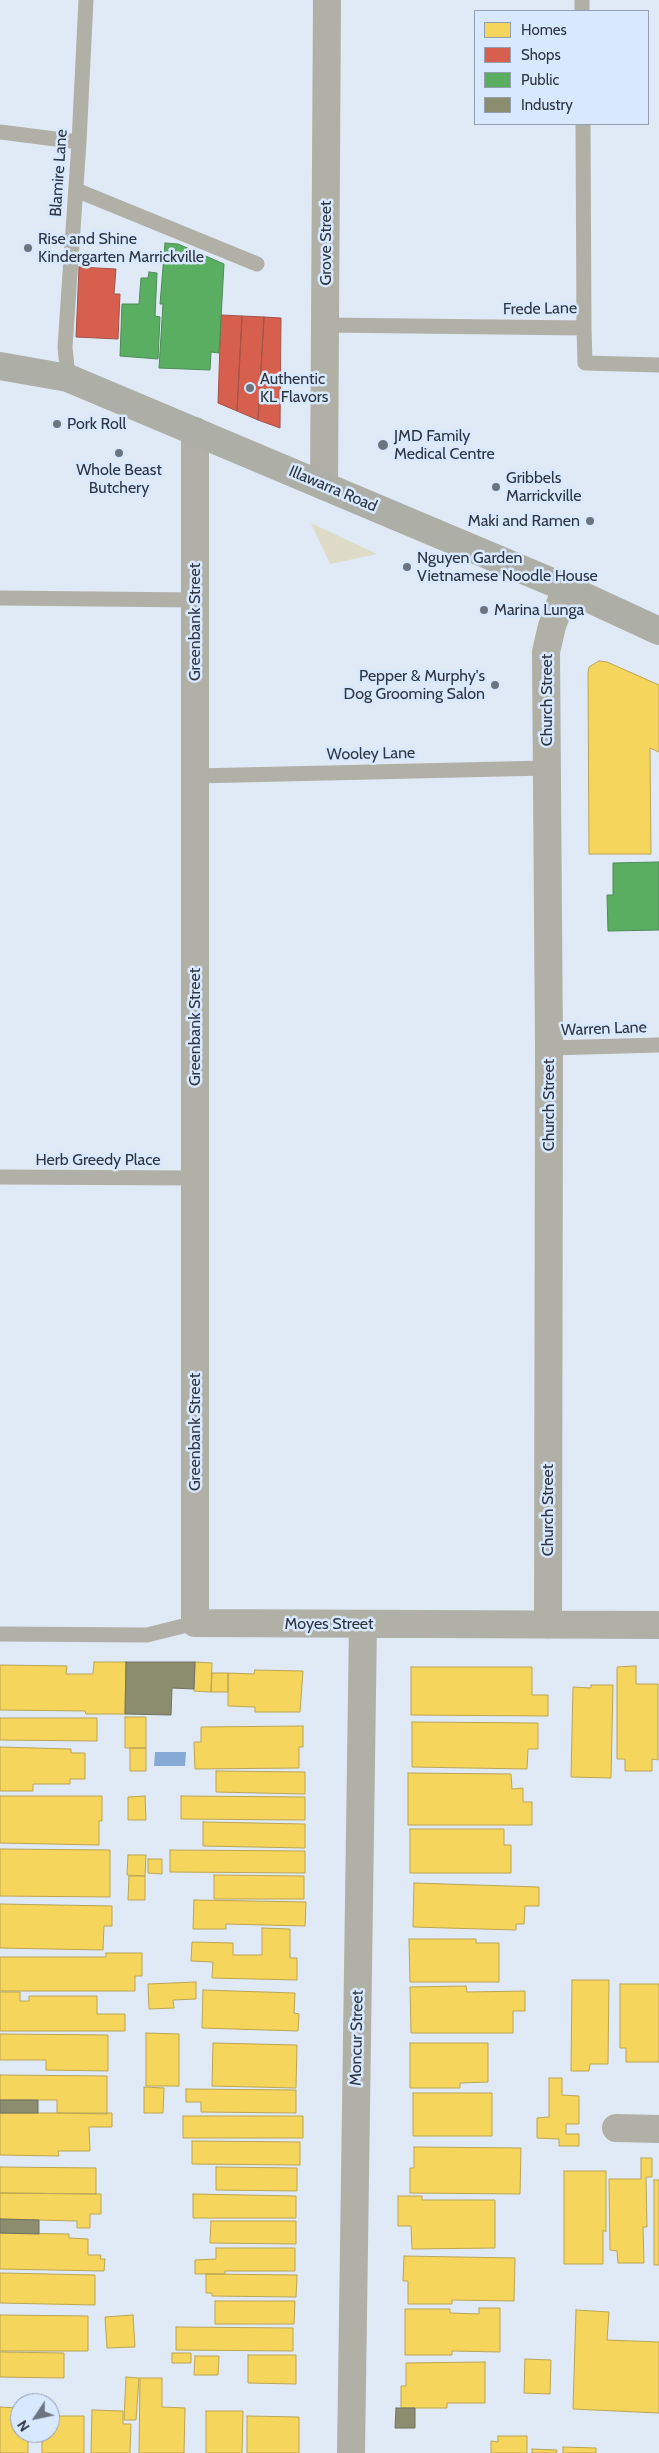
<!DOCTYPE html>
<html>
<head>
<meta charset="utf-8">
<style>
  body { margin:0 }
  #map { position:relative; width:659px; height:2453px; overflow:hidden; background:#e0e9f6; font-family:Cabin,sans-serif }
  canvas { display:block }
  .legend { position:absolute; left:474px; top:10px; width:175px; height:115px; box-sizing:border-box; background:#d8e8fe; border:1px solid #94a0b2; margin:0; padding:6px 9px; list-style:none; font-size:15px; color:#2d3540 }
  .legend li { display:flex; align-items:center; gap:10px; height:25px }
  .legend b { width:25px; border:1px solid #94a0b2 }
  .north { position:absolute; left:10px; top:2393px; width:50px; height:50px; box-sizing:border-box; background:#d8e8fe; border:1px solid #94a0b2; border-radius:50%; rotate:236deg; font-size:14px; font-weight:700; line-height:20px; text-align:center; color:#2d3540 }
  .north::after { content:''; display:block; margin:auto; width:18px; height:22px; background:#6c7480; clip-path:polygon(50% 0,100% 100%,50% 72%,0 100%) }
</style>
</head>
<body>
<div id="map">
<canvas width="659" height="2453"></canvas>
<ul class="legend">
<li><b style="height:14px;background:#f6d55c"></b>Homes</li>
<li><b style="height:14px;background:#d6604d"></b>Shops</li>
<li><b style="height:14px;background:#5aae61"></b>Public</li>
<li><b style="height:14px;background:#8c8c6e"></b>Industry</li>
</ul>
<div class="north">N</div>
</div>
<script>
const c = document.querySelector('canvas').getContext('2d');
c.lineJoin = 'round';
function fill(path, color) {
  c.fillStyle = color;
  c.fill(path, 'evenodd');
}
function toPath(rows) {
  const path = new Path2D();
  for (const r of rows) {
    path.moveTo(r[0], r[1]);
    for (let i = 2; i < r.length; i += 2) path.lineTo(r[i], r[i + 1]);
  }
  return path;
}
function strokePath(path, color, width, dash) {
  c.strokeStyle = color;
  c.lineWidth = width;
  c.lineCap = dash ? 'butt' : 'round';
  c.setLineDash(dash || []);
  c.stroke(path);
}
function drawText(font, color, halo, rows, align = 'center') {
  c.font = font + ' Cabin,sans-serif';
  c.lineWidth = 5;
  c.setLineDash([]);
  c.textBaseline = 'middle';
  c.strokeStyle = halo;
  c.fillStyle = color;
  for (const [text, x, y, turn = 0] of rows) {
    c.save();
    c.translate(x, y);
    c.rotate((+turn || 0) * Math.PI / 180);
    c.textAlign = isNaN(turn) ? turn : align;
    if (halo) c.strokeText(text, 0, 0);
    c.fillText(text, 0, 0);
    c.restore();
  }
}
const green = toPath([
  [311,523,377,554,330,564]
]);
const water = toPath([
  [155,1752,186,1752,185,1766,154,1766]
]);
const homes = toPath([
  [599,661,607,662,659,685,659,752,650,748,651,854,589,854,588,673,589,667,599,661],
  [94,1662,126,1662,125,1714,86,1714,85,1711,0,1710,0,1665,67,1666,66,1674,93,1674,94,1662],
  [195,1662,212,1663,211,1692,194,1691,195,1662],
  [636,1666,636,1684,658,1684,658,1760,652,1759,652,1771,625,1771,625,1759,617,1759,617,1667,636,1666],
  [411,1667,532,1667,532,1695,548,1695,548,1716,411,1715,411,1667],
  [255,1670,303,1671,300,1712,255,1712,255,1707,228,1706,228,1673,254,1674,255,1670],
  [212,1673,228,1673,228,1692,211,1692,212,1673],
  [591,1685,613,1685,611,1778,571,1777,573,1687,591,1688,591,1685],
  [125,1717,146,1717,146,1748,125,1748,125,1717],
  [0,1718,97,1718,97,1741,0,1740,0,1718],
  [412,1722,538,1723,538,1749,528,1749,527,1769,412,1767,412,1722],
  [303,1726,303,1747,299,1747,299,1768,195,1769,194,1742,201,1742,201,1727,303,1726],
  [0,1747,71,1749,71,1753,85,1753,85,1779,70,1779,70,1784,33,1784,33,1791,0,1791,0,1747],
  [130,1748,146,1748,146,1771,130,1771,130,1748],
  [216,1771,305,1772,305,1794,216,1792,216,1771],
  [408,1773,511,1774,512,1789,523,1788,523,1802,532,1802,532,1825,408,1825,408,1773],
  [0,1796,102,1796,102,1821,99,1821,99,1845,0,1843,0,1796],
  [145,1796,146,1820,128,1820,128,1797,145,1796],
  [181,1796,305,1797,305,1820,181,1819,181,1796],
  [203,1822,305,1824,305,1848,203,1846,203,1822],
  [410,1829,504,1829,504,1845,511,1845,511,1873,410,1873,410,1829],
  [0,1849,110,1850,110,1897,0,1896,0,1849],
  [170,1850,305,1851,305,1873,170,1872,170,1850],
  [128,1855,146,1855,145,1876,127,1875,128,1855],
  [148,1859,162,1859,162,1874,148,1873,148,1859],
  [214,1875,304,1876,304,1899,214,1899,214,1875],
  [129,1876,145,1876,145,1900,128,1900,129,1876],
  [414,1883,539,1887,539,1906,525,1906,524,1924,516,1924,516,1930,413,1927,414,1883],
  [194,1900,306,1902,305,1926,226,1924,226,1929,193,1929,194,1900],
  [0,1904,112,1906,112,1926,104,1926,103,1950,0,1948,0,1904],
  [262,1928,290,1929,290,1958,297,1958,297,1980,212,1978,213,1962,191,1961,192,1942,233,1943,233,1955,262,1955,262,1928],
  [409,1939,476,1939,476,1943,499,1943,499,1982,410,1982,409,1939],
  [106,1953,142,1953,142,1976,135,1976,135,1991,0,1991,0,1957,106,1957,106,1953],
  [572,1980,609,1980,608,2064,590,2064,589,2071,571,2071,572,1980],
  [196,1982,196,1999,173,2000,174,2008,149,2009,148,1984,196,1982],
  [620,1984,659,1984,659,2062,626,2062,626,2048,620,2048,620,1984],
  [466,1986,467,1992,525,1991,525,2011,513,2011,513,2033,411,2033,410,1987,466,1986],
  [203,1990,295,1993,294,2013,299,2014,298,2031,202,2028,203,1990],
  [0,1992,20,1992,20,2001,29,2001,29,1996,97,1996,97,2014,125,2014,125,2031,0,2031,0,1992],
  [146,2033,179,2034,179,2086,146,2086,146,2033],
  [0,2034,108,2035,108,2071,46,2070,46,2060,0,2060,0,2034],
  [213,2043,297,2045,296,2088,212,2086,213,2043],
  [410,2043,488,2043,488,2082,460,2083,460,2088,410,2088,410,2043],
  [0,2075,107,2076,107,2114,57,2113,57,2100,0,2100,0,2075],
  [549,2078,562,2078,562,2095,579,2096,579,2124,566,2124,566,2134,579,2134,579,2146,559,2146,559,2139,537,2138,537,2118,549,2117,549,2078],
  [144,2087,164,2088,163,2113,144,2113,144,2087],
  [186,2089,296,2090,296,2113,201,2112,201,2102,186,2102,186,2089],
  [413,2093,492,2093,492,2136,413,2136,413,2093],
  [0,2113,112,2113,112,2127,89,2127,90,2151,58,2151,59,2156,0,2155,0,2113],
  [183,2116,303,2116,303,2138,183,2138,183,2116],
  [192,2141,300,2142,300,2165,192,2164,192,2141],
  [414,2147,521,2148,520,2194,410,2193,410,2168,414,2168,414,2147],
  [641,2158,652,2158,652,2177,646,2177,647,2227,643,2227,644,2263,618,2263,617,2251,610,2250,609,2179,641,2179,641,2158],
  [0,2167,96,2168,96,2194,0,2193,0,2167],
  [216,2167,297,2168,297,2191,216,2190,216,2167],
  [564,2171,606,2171,606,2232,603,2230,603,2264,564,2264,564,2171],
  [654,2180,659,2180,659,2265,654,2265,654,2180],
  [0,2193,101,2194,101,2214,90,2214,90,2228,77,2228,77,2221,0,2219,0,2193],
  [193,2194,296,2196,296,2218,193,2218,193,2194],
  [398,2196,422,2196,422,2200,495,2200,495,2248,412,2249,411,2226,398,2226,398,2196],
  [211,2221,296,2221,296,2244,210,2243,211,2221],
  [0,2233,69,2234,69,2238,88,2239,88,2255,101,2255,100,2259,105,2259,104,2271,0,2269,0,2233],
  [216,2248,295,2248,295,2271,225,2271,225,2274,195,2274,195,2260,216,2259,216,2248],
  [404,2256,515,2258,514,2301,452,2300,452,2304,408,2304,408,2281,403,2281,404,2256],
  [0,2273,95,2275,95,2305,0,2303,0,2273],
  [206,2274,297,2275,296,2297,212,2296,212,2293,206,2293,206,2274],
  [215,2301,295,2301,294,2324,215,2324,215,2301],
  [479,2308,500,2308,500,2352,452,2351,452,2355,405,2355,405,2309,450,2309,450,2313,479,2314,479,2308],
  [576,2310,609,2312,607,2340,659,2342,659,2413,573,2409,576,2310],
  [0,2315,88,2316,88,2351,0,2351,0,2315],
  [133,2315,135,2347,107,2348,105,2317,133,2315],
  [176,2327,293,2328,293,2351,176,2350,176,2327],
  [0,2352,64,2353,64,2378,0,2377,0,2352],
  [172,2353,191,2353,191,2363,172,2363,172,2353],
  [248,2355,296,2355,296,2384,248,2383,248,2355],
  [195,2356,219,2356,218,2375,194,2375,195,2356],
  [525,2359,551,2360,550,2394,524,2393,525,2359],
  [485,2362,485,2403,447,2403,447,2408,401,2408,401,2386,406,2386,406,2363,485,2362],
  [126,2377,139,2378,136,2420,124,2420,126,2377],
  [140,2378,162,2378,162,2407,185,2408,184,2453,139,2453,140,2378],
  [0,2407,20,2408,20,2433,28,2433,28,2453,0,2453,0,2407],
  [92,2410,123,2411,123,2424,131,2424,130,2453,91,2453,92,2410],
  [206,2411,243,2411,242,2453,206,2453,206,2411],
  [50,2416,84,2416,84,2453,42,2453,42,2433,50,2433,50,2416],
  [247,2416,299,2417,299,2453,247,2453,247,2416],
  [498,2436,527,2436,527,2453,491,2453,491,2441,498,2442,498,2436],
  [563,2447,596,2448,596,2453,563,2453,563,2447],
  [532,2449,557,2450,556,2453,532,2453,532,2449]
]);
const shops = toPath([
  [79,267,116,269,114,294,120,294,118,339,76,337,79,267],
  [221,315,242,316,237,411,218,403,221,315],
  [242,316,264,317,258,420,237,411,242,316],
  [264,317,281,318,280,428,258,420,264,317]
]);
const public = toPath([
  [165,243,178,244,224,264,219,353,211,352,210,370,159,368,163,304,160,304,165,243],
  [149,272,157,273,155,316,160,317,158,359,120,356,122,304,139,304,141,278,148,278,149,272],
  [659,862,659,930,608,931,607,895,613,895,613,863,659,862]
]);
const industry = toPath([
  [126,1662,195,1662,194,1689,172,1688,171,1715,125,1714,126,1662],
  [0,2100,38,2100,38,2113,0,2113,0,2100],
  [0,2219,39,2220,39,2234,0,2233,0,2219],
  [396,2408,415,2408,415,2428,395,2428,396,2408]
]);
const service = toPath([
  [582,0,582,11],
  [0,132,79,142],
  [76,190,257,264],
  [325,325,584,328,583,124],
  [584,328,585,363,659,365],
  [68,378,65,347,79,142,86,0],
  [0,598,195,600],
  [195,776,547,768],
  [549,1048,659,1045],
  [0,1177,195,1178],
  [0,1634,147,1635,195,1623]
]);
const minor = toPath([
  [195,431,195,1623,659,1625],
  [324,486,327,0],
  [548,1625,549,1048,546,652,552,626,566,588],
  [616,2128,659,2129],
  [351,2453,363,1624]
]);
const secondary = toPath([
  [0,366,68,378,566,588,659,631]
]);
const markers = [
  [28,248,5,"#6c7480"],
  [250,388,5,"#6c7480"],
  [57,424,5,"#6c7480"],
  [383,445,6,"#6c7480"],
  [119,453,5,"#6c7480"],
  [496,487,5,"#6c7480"],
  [590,521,5,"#6c7480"],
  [407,567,5,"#6c7480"],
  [484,610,5,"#6c7480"],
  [495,685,5,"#6c7480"]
];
const streetNames = [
  ["Blamire Lane",59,173,-86],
  ["Grove Street",326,243,-90],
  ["Frede Lane",540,309,-1],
  ["Illawarra Road",333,489,23],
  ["Greenbank Street",195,622,-90],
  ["Church Street",547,700,-90],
  ["Wooley Lane",371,754,-1],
  ["Greenbank Street",195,1027,-90],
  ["Warren Lane",604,1029,-2],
  ["Church Street",549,1105,-90],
  ["Herb Greedy Place",98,1160],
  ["Greenbank Street",195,1432,-90],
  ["Church Street",548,1510,-90],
  ["Moyes Street",329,1624],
  ["Moncur Street",357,2038,-89]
];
const poiNames = [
  ["Rise and Shine",38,239],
  ["Kindergarten Marrickville",38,257],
  ["Authentic",260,379],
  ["KL Flavors",260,397],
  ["Pork Roll",67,424],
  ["JMD Family",394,436],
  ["Medical Centre",394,454],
  ["Whole Beast",119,470,"center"],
  ["Butchery",119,488,"center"],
  ["Gribbels",506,478],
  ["Marrickville",506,496],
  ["Maki and Ramen",580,521,"right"],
  ["Nguyen Garden",417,558],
  ["Vietnamese Noodle House",417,576],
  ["Marina Lunga",494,610],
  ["Pepper & Murphy's",485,676,"right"],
  ["Dog Grooming Salon",485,694,"right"]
];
fill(green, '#dedcc7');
fill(water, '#86a9d5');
fill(homes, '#f6d55c');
strokePath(homes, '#baa554', 1);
fill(shops, '#d6604d');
strokePath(shops, '#a35349', 1);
fill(public, '#5aae61');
strokePath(public, '#4c8a57', 1);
fill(industry, '#8c8c6e');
strokePath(industry, '#707260', 1);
strokePath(service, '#b0b0a6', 15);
strokePath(minor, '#b0b0a6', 28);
strokePath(secondary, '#adaea5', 28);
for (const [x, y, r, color] of markers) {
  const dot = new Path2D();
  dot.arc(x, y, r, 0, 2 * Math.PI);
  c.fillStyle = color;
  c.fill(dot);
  strokePath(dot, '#d8e8fe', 2);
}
drawText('16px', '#2d3540', '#d8e8fe', streetNames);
drawText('16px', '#2d3540', '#d8e8fe', poiNames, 'left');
</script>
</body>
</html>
